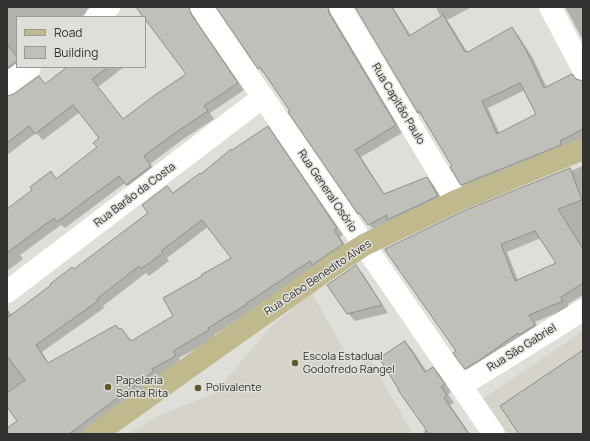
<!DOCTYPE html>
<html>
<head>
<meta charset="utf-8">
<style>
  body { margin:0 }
  #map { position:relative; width:590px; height:441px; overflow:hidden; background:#dfdfd9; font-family:Manrope,sans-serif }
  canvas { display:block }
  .frame { position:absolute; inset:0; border:8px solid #31312f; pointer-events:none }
  .legend { position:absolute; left:16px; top:16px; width:130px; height:52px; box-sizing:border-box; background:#dfdfd9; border:1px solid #999995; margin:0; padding:5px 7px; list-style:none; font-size:12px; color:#31312f }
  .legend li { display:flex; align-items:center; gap:8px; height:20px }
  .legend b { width:20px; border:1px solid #999995 }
</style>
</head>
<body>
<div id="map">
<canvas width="590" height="441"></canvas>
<div class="frame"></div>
<ul class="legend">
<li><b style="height:5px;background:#bfb98d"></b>Road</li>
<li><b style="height:11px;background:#c0c0bb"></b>Building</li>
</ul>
</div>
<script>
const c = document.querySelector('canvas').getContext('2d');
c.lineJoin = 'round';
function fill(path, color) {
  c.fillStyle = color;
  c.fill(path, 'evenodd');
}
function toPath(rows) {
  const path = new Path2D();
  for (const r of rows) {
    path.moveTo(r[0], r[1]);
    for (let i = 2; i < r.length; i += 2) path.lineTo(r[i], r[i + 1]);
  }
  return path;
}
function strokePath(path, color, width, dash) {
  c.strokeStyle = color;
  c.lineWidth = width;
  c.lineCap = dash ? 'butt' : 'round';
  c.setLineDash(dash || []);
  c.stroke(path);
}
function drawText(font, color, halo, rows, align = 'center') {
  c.font = font + ' Manrope,sans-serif';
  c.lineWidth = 3;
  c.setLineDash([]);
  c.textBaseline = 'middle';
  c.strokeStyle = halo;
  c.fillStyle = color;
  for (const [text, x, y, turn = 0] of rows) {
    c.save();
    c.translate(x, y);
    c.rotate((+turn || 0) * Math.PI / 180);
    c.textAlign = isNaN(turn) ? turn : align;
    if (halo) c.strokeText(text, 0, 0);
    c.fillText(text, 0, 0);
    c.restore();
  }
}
const built = toPath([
  [312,293,354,368,369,358,413,434,128,434,158,416,215,393,270,327],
  [583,331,583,434,506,434,482,399]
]);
const shadow = toPath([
  [7,7,91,7,92,8,81,17,17,17,17,66,7,74],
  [143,7,198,7,195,15,197,22,244,90,210,113,214,119,182,140,150,164,158,174,134,192,125,183,65,228,61,225,20,255,23,259,7,271,7,210,34,190,51,173,57,179,98,148,100,138,80,112,43,140,36,133,7,155,7,97,45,85,69,67,124,67,98,87,124,120,188,74,145,17],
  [217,7,337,7,402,133,361,157,385,195,427,178,434,185,444,203,375,231,359,213,292,111,266,75,259,68],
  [356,7,393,7,411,36,442,17,439,14,436,7,472,7,447,20,450,24,468,53,512,28,518,35,533,58,547,88,577,81,583,82,583,139,469,192,462,185,452,168,454,167,424,118,418,112],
  [525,90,538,114,500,134,488,108],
  [565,7,583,7,583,40],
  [268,128,274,134,343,235,340,237,349,251,214,335,215,338,179,358,182,363,85,433,85,434,7,434,7,430,19,421,7,405,7,309,12,315,74,270,174,194],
  [208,227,233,258,174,316,132,341,121,329,120,330,116,326,49,364,42,352,104,308,103,306,146,273,149,276,169,261,167,258],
  [583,166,583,295,568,304,569,308,535,322,541,333,472,376,465,368,457,351,499,200],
  [541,238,557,264,518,280,507,252],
  [356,267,363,274,388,313,355,321,348,313],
  [405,342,412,349,427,372,433,368,440,375,451,392,448,394,454,403,450,405,470,434,425,434,423,432,427,429]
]);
const building = toPath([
  [136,7,189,7,191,14,238,83,204,106,208,111,175,133,144,156,151,166,126,185,119,176,57,222,54,218,7,253,7,209,32,190,30,187,51,171,56,179,97,147,93,143,99,138,73,105,35,134,29,126,7,143,7,96,14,94,39,76,45,84,67,67,109,67,92,79,123,119,155,95,186,74,145,19,145,17,143,17,136,7],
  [216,7,328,7,329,13,396,125,355,150,384,194,427,177,438,196,387,220,387,215,368,225,359,213,358,214,288,112,290,111,260,67,258,69,216,7],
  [355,7,392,7,409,36,443,15,465,52,466,51,468,52,512,27,526,50,544,88,572,74,576,79,583,81,583,129,560,141,561,145,461,185,450,167,452,166,419,111,418,113,355,7],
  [520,83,536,114,497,134,482,101,520,83],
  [7,44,17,57,17,61,7,68,7,44],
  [268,126,337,228,334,230,343,244,312,265,310,261,247,303,247,304,208,328,209,330,173,351,176,356,152,369,154,371,69,434,7,434,7,428,17,421,7,407,7,393,25,380,7,356,7,318,51,285,50,284,72,267,74,269,148,213,142,205,167,186,173,193,200,173,201,174,231,149,232,150,268,126],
  [202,220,231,258,201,275,202,276,163,298,173,316,131,341,121,328,119,329,116,325,48,363,36,345,98,301,97,299,139,266,141,269,163,253,161,251,202,220],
  [570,168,582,200,558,209,583,249,583,283,561,297,563,301,529,315,535,325,519,335,518,333,484,357,465,369,453,353,456,351,385,250,385,249,461,212,570,168],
  [535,231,556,263,515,281,501,244,535,231],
  [356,265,382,305,347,314,327,285,356,265],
  [405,341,425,372,433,367,445,384,441,387,447,395,444,398,469,434,429,434,398,390,399,390,379,358,405,341],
  [583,350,583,434,519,434,500,406,583,350]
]);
const minor = toPath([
  [201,7,494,434],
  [340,7,456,201],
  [550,7,583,69],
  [96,17,109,7],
  [7,84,30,67],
  [7,292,263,97],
  [461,386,583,310]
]);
const major = toPath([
  [96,434,195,363,335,264,364,245,456,201,583,149]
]);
const markers = [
  [295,363,4,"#5f5925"],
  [108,387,4,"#5f5925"],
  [198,388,4,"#5f5925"]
];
const streetNames = [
  ["Rua Capitão Paulo",398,104,59],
  ["Rua General Osório",327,191,56],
  ["Rua Barão da Costa",135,195,-37],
  ["Rua Cabo Benedito Alves",318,278,-34],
  ["Rua São Gabriel",522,348,-32]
];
const poiNames = [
  ["Escola Estadual",303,357],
  ["Godofredo Rangel",303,370],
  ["Papelaria",116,381],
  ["Santa Rita",116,394],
  ["Polivalente",206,388]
];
fill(built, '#d6d4c8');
fill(shadow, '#0003');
fill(building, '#c0c0bb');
strokePath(building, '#8f8f8a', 1);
strokePath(minor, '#fff', 22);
strokePath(major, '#bfb98d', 22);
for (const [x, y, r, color] of markers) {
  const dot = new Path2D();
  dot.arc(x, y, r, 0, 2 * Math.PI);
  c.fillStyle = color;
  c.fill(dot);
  strokePath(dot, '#dfdfd9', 1.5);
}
drawText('11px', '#31312f', '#dfdfd9', streetNames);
drawText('11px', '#31312f', '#dfdfd9', poiNames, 'left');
</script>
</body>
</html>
